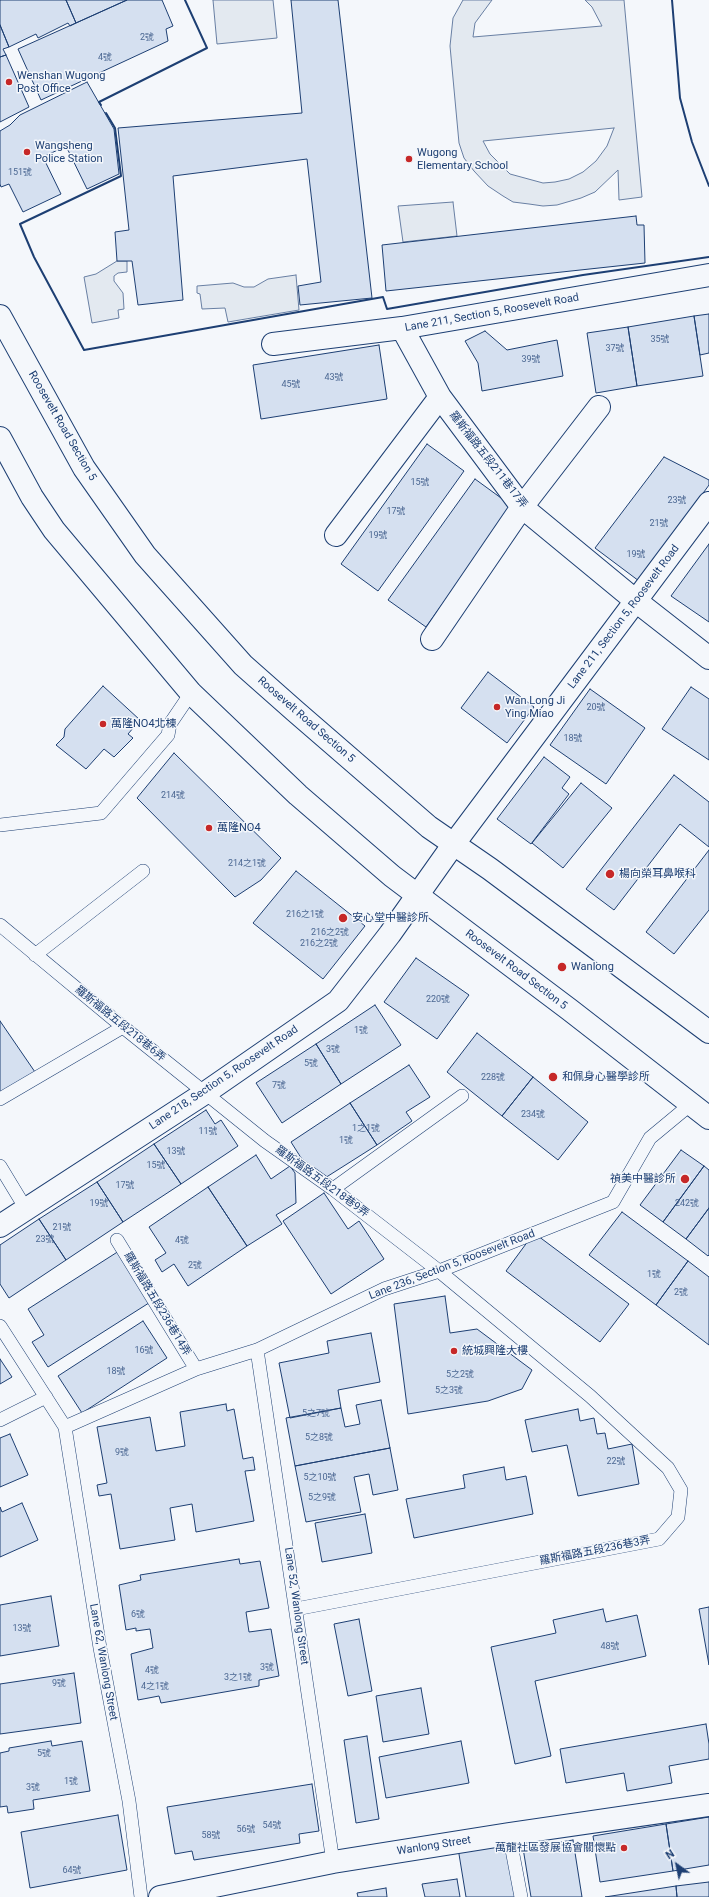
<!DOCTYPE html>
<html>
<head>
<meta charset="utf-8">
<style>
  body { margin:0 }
  #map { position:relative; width:709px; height:1897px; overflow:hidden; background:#f4f7fb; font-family:Roboto,sans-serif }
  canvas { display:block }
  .north { position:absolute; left:657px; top:1845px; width:40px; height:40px; -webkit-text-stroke:3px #f4f7fb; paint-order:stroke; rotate:327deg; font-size:11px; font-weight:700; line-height:16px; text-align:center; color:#1d3f73 }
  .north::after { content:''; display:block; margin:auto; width:14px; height:18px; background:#1d3f73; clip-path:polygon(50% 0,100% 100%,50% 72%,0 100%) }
</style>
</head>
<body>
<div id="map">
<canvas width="709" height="1897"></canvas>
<div class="north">N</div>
</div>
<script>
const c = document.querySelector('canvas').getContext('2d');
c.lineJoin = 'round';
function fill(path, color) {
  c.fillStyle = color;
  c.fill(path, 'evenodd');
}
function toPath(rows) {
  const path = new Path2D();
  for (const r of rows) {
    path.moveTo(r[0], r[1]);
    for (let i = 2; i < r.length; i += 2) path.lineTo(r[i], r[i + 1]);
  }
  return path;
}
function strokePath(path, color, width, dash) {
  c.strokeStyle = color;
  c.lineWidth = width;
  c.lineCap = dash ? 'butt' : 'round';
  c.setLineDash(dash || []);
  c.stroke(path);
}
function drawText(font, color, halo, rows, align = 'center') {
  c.font = font + ' Roboto,"Noto Sans TC",sans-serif';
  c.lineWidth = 3;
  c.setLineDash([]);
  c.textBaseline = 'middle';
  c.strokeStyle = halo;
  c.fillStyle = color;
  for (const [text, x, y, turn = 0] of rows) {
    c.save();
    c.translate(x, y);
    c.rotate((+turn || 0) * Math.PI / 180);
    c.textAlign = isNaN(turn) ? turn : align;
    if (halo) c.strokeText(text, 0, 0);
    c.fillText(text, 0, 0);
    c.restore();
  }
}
const green = toPath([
  [213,0,273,0,277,38,217,44,213,0],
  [463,0,492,0,475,23,473,37,602,26,592,7,585,0,624,0,642,197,619,200,618,170,595,192,581,198,557,205,543,206,529,204,513,202,503,196,488,186,474,171,464,158,459,143,450,46,453,18,463,0],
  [614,128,607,146,596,161,583,172,569,179,555,182,543,183,510,174,490,154,483,141,614,128],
  [453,202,457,236,403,242,398,206,453,202],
  [117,261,127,261,127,272,118,273,114,276,114,281,123,293,124,309,118,310,119,318,92,323,84,277,96,274,117,261],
  [296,275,299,310,228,322,225,308,202,309,200,294,197,293,197,286,233,283,244,287,254,287,268,279,296,275]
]);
const building = toPath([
  [0,0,66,0,76,23,70,26,68,23,38,38,36,34,9,47,0,25,0,0],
  [66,0,127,0,76,23,66,0],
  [127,0,162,0,173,26,166,29,168,41,41,100,18,49,127,0],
  [291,0,338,0,372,298,300,305,298,286,321,282,307,159,173,176,183,300,138,305,132,261,117,261,115,232,129,230,118,128,302,113,291,0],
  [0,25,9,47,3,49,6,55,0,57,0,25],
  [6,55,29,107,0,122,0,57,6,55],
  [87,82,114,129,119,174,87,189,66,146,43,157,61,194,23,212,9,184,1,187,0,184,0,131,10,125,20,115,87,82],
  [636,216,637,225,644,225,645,263,386,291,382,245,636,216],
  [709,314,709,353,700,355,694,316,709,314],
  [694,316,703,376,637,386,628,327,694,316],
  [628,327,637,386,596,393,587,333,628,327],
  [485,331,507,350,557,340,563,376,482,391,478,363,465,341,485,331],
  [379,345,387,399,261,419,253,365,379,345],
  [427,444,464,471,378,591,341,564,427,444],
  [664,457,709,480,709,485,639,581,595,548,664,457],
  [475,479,512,506,426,627,388,600,475,479],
  [709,544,709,622,671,596,709,544],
  [488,672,534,707,507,743,461,708,488,672],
  [103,686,140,720,128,734,133,738,114,757,104,749,86,769,56,745,64,737,65,729,103,686],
  [691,687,709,699,709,760,662,729,691,687],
  [590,689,645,728,606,784,550,745,590,689],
  [174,753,281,858,261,880,235,897,137,798,174,753],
  [544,757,570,777,562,788,569,794,531,844,497,819,544,757],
  [674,775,709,802,709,847,680,824,614,910,586,889,674,775],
  [581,783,612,808,563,868,532,843,581,783],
  [709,850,709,910,674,954,646,932,709,850],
  [296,871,365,926,323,979,253,923,296,871],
  [416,958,469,995,437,1039,384,1002,416,958],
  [375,1005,401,1045,341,1084,316,1044,375,1005],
  [0,1021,35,1072,0,1096,0,1021],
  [477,1033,533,1077,502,1116,447,1072,477,1033],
  [316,1044,341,1084,282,1123,256,1083,316,1044],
  [409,1065,430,1097,406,1112,412,1121,377,1145,350,1103,409,1065],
  [533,1077,588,1122,558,1160,502,1116,533,1077],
  [350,1103,377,1145,317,1183,291,1142,350,1103],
  [206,1110,215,1124,221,1120,238,1146,181,1184,154,1144,206,1110],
  [154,1144,181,1184,123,1222,97,1182,154,1144],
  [681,1150,704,1166,663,1222,640,1205,681,1150],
  [256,1155,271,1179,290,1166,295,1173,296,1203,276,1215,282,1224,247,1246,208,1187,256,1155],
  [704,1166,709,1170,709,1208,686,1239,663,1222,704,1166],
  [97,1182,123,1222,66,1260,39,1219,97,1182],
  [208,1187,247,1246,188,1286,174,1264,162,1272,155,1260,166,1253,149,1227,208,1187],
  [324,1193,348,1229,359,1221,384,1259,331,1294,283,1221,324,1193],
  [709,1208,709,1255,708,1256,686,1239,709,1208],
  [622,1212,688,1261,656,1305,589,1255,622,1212],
  [39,1219,66,1260,9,1298,0,1284,0,1245,39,1219],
  [534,1233,629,1304,600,1342,506,1271,534,1233],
  [119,1251,152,1301,48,1367,32,1342,44,1335,28,1309,119,1251],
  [688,1261,709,1277,709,1345,656,1305,688,1261],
  [445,1296,450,1333,477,1329,532,1370,522,1389,488,1401,408,1414,394,1304,445,1296],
  [143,1321,167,1358,82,1413,58,1376,143,1321],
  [371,1333,380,1382,338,1390,341,1408,290,1418,279,1363,329,1353,327,1341,371,1333],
  [0,1359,12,1377,0,1384,0,1359],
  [381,1400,390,1448,295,1466,286,1418,341,1408,345,1427,360,1424,356,1405,381,1400],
  [226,1404,227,1411,234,1409,243,1459,253,1457,255,1470,245,1471,254,1521,196,1532,192,1504,170,1508,175,1540,120,1549,111,1494,99,1496,97,1485,107,1483,97,1427,150,1417,156,1451,185,1446,180,1412,226,1404],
  [578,1409,580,1421,594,1418,597,1434,605,1433,608,1449,632,1444,639,1484,578,1496,567,1445,532,1452,525,1420,578,1409],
  [10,1434,28,1475,0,1487,0,1438,10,1434],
  [390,1448,398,1490,373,1495,369,1474,354,1477,361,1512,306,1522,295,1466,390,1448],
  [504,1467,506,1480,526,1476,533,1514,414,1538,406,1499,465,1488,463,1475,504,1467],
  [22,1503,38,1540,0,1557,0,1507,2,1512,22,1503],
  [365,1514,372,1553,322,1562,315,1523,365,1514],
  [239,1559,240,1564,260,1561,269,1608,246,1612,249,1632,271,1629,279,1676,259,1680,259,1686,161,1703,159,1696,138,1700,131,1654,153,1648,150,1629,136,1631,136,1628,126,1630,119,1585,141,1580,140,1575,239,1559],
  [51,1596,59,1646,0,1656,0,1605,51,1596],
  [709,1607,709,1665,699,1609,709,1607],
  [603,1609,606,1622,637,1615,646,1656,535,1681,551,1756,515,1764,491,1647,556,1633,553,1620,603,1609],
  [359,1619,372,1691,348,1696,334,1624,359,1619],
  [74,1673,81,1723,0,1734,0,1684,74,1673],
  [421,1688,429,1734,383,1742,376,1696,421,1688],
  [706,1724,709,1744,709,1759,669,1766,672,1783,627,1791,624,1773,566,1783,560,1749,706,1724],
  [367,1736,379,1819,356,1823,344,1740,367,1736],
  [51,1741,52,1746,82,1741,90,1791,33,1800,34,1809,8,1813,7,1806,0,1807,0,1753,9,1751,9,1748,51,1741],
  [461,1741,469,1783,386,1798,379,1757,461,1741],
  [312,1784,319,1831,299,1834,300,1843,194,1860,192,1851,175,1854,167,1807,312,1784],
  [118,1815,127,1870,30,1888,21,1832,118,1815],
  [709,1817,709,1865,673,1871,666,1824,709,1817],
  [666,1824,673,1871,600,1882,593,1836,666,1824],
  [505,1840,515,1897,466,1897,458,1848,505,1840],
  [573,1840,582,1897,531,1897,523,1848,573,1840],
  [457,1879,460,1897,425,1897,422,1884,457,1879],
  [709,1882,709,1897,677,1897,676,1886,709,1882],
  [676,1886,677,1897,605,1897,676,1886],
  [386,1888,387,1897,358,1897,357,1893,386,1888]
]);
const lane = toPath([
  [0,825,101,813,168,735,170,724,191,693],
  [0,925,123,1027,265,1141,333,1189,439,1271,590,1396,668,1468,681,1490,678,1517,659,1539,296,1609],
  [35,955,143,871],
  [0,1099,123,1027],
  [0,1166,26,1209],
  [333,1189,462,1096],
  [117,1240,196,1369],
  [0,1326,65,1427,100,1648,129,1801,141,1897],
  [257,1350,333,1862],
  [0,1420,46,1397],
  [65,1427,196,1369,257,1350,384,1289,439,1271,613,1202,650,1138,691,1104],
  [509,1834,521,1897]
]);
const street = toPath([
  [402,328,440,397,522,507,636,601,709,658],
  [273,344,402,328,709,275],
  [336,535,440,397],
  [432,639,522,507,599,407],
  [0,1226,205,1093,338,1001,390,934,453,845,709,503],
  [160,1897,333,1862,509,1834,709,1805]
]);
const primary = toPath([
  [0,316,84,468,145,555,243,665,295,711,429,827,490,869,709,1032],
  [0,438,32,497,54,530,191,693,298,795,392,876,570,1010,709,1118]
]);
const wall = toPath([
  [672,0,680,98,692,142,709,186],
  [101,105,99,102,207,48,185,0],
  [106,113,115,128,121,176,20,224,34,257,84,350,383,297,387,309,583,275,709,257]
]);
const markers = [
  [9,82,4,"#c62828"],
  [27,152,4,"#c62828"],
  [409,159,4,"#c62828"],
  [497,707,4,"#c62828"],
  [103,724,4,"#c62828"],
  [209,828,4,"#c62828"],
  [610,874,5,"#c62828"],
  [343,918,5,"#c62828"],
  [562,967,5,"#c62828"],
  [553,1077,5,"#c62828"],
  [685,1179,5,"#c62828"],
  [454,1351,4,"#c62828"],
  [624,1848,4,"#c62828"]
];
const numberNames = [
  ["2號",147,38],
  ["4號",105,58],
  ["151號",20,173],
  ["35號",660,340],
  ["37號",615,349],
  ["39號",531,360],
  ["43號",334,378],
  ["45號",291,385],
  ["15號",420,483],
  ["23號",677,501],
  ["17號",396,512],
  ["21號",659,524],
  ["19號",378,536],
  ["19號",636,555],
  ["20號",596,708],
  ["18號",573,739],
  ["214號",173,796],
  ["214之1號",247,864],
  ["216之1號",305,915],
  ["216之2號",330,933],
  ["216之2號",319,944],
  ["220號",438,1000],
  ["1號",361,1031],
  ["3號",333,1050],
  ["5號",311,1064],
  ["228號",493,1078],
  ["7號",279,1086],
  ["234號",533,1115],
  ["1之1號",366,1129],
  ["11號",208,1132],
  ["1號",346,1141],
  ["13號",176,1152],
  ["15號",156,1166],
  ["17號",125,1186],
  ["19號",99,1204],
  ["242號",687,1204],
  ["21號",62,1228],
  ["23號",45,1240],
  ["4號",182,1241],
  ["2號",195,1266],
  ["1號",654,1275],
  ["2號",681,1293],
  ["16號",144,1351],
  ["18號",116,1372],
  ["5之2號",460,1375],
  ["5之3號",449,1391],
  ["5之7號",316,1414],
  ["5之8號",319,1438],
  ["9號",122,1453],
  ["22號",616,1462],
  ["5之10號",320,1478],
  ["5之9號",322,1498],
  ["6號",138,1615],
  ["13號",22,1629],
  ["48號",610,1647],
  ["3號",267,1668],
  ["4號",152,1671],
  ["3之1號",238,1678],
  ["9號",59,1684],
  ["4之1號",155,1687],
  ["5號",44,1754],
  ["1號",71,1782],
  ["3號",33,1788],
  ["54號",272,1826],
  ["56號",246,1830],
  ["58號",211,1836],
  ["64號",72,1871]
];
const poiNames = [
  ["Wenshan Wugong",17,76],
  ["Post Office",17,89],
  ["Wangsheng",35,146],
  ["Police Station",35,159],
  ["Wugong",417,153],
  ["Elementary School",417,166],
  ["Wan Long Ji",505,701],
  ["Ying Miao",505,714],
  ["萬隆NO4北棟",111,724],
  ["萬隆NO4",217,828],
  ["楊向榮耳鼻喉科",619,874],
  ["安心堂中醫診所",352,918],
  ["Wanlong",571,967],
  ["和佩身心醫學診所",562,1077],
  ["禎美中醫診所",676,1179,"right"],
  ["統城興隆大樓",462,1351],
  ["萬龍社區發展協會關懷點",616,1848,"right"]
];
const streetNames = [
  ["Lane 211, Section 5, Roosevelt Road",492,313,-10],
  ["Roosevelt Road Section 5",62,426,60],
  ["羅斯福路五段211巷17弄",488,460,52],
  ["Lane 211, Section 5, Roosevelt Road",624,617,-53],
  ["Roosevelt Road Section 5",306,720,41],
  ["Roosevelt Road Section 5",516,970,37],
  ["羅斯福路五段218巷6弄",120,1024,39],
  ["Lane 218, Section 5, Roosevelt Road",224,1078,-34],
  ["羅斯福路五段218巷9弄",322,1182,36],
  ["Lane 236, Section 5, Roosevelt Road",452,1265,-21],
  ["羅斯福路五段236巷14弄",157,1304,59],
  ["羅斯福路五段236巷3弄",595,1551,-11],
  ["Lane 52, Wanlong Street",296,1606,82],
  ["Lane 62, Wanlong Street",103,1662,80],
  ["Wanlong Street",434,1846,-9]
];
fill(green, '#e3e9f0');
strokePath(green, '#687fa3', 1);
fill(building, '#d5e0f0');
strokePath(building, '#1d3f73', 1);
strokePath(lane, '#1d3f73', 14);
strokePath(street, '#1d3f73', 24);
strokePath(primary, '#1d3f73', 24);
strokePath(lane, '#f4f7fb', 13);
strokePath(street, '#f4f7fb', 22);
strokePath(primary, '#f4f7fb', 22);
strokePath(wall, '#1d3f73', 2);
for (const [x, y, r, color] of markers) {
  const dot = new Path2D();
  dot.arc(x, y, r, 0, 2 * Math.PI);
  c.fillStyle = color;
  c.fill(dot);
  strokePath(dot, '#f4f7fb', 1.5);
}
drawText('9px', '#4b6792', null, numberNames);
drawText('11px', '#1d3f73', '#f4f7fb', poiNames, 'left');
drawText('11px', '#1d3f73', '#f4f7fb', streetNames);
</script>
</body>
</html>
